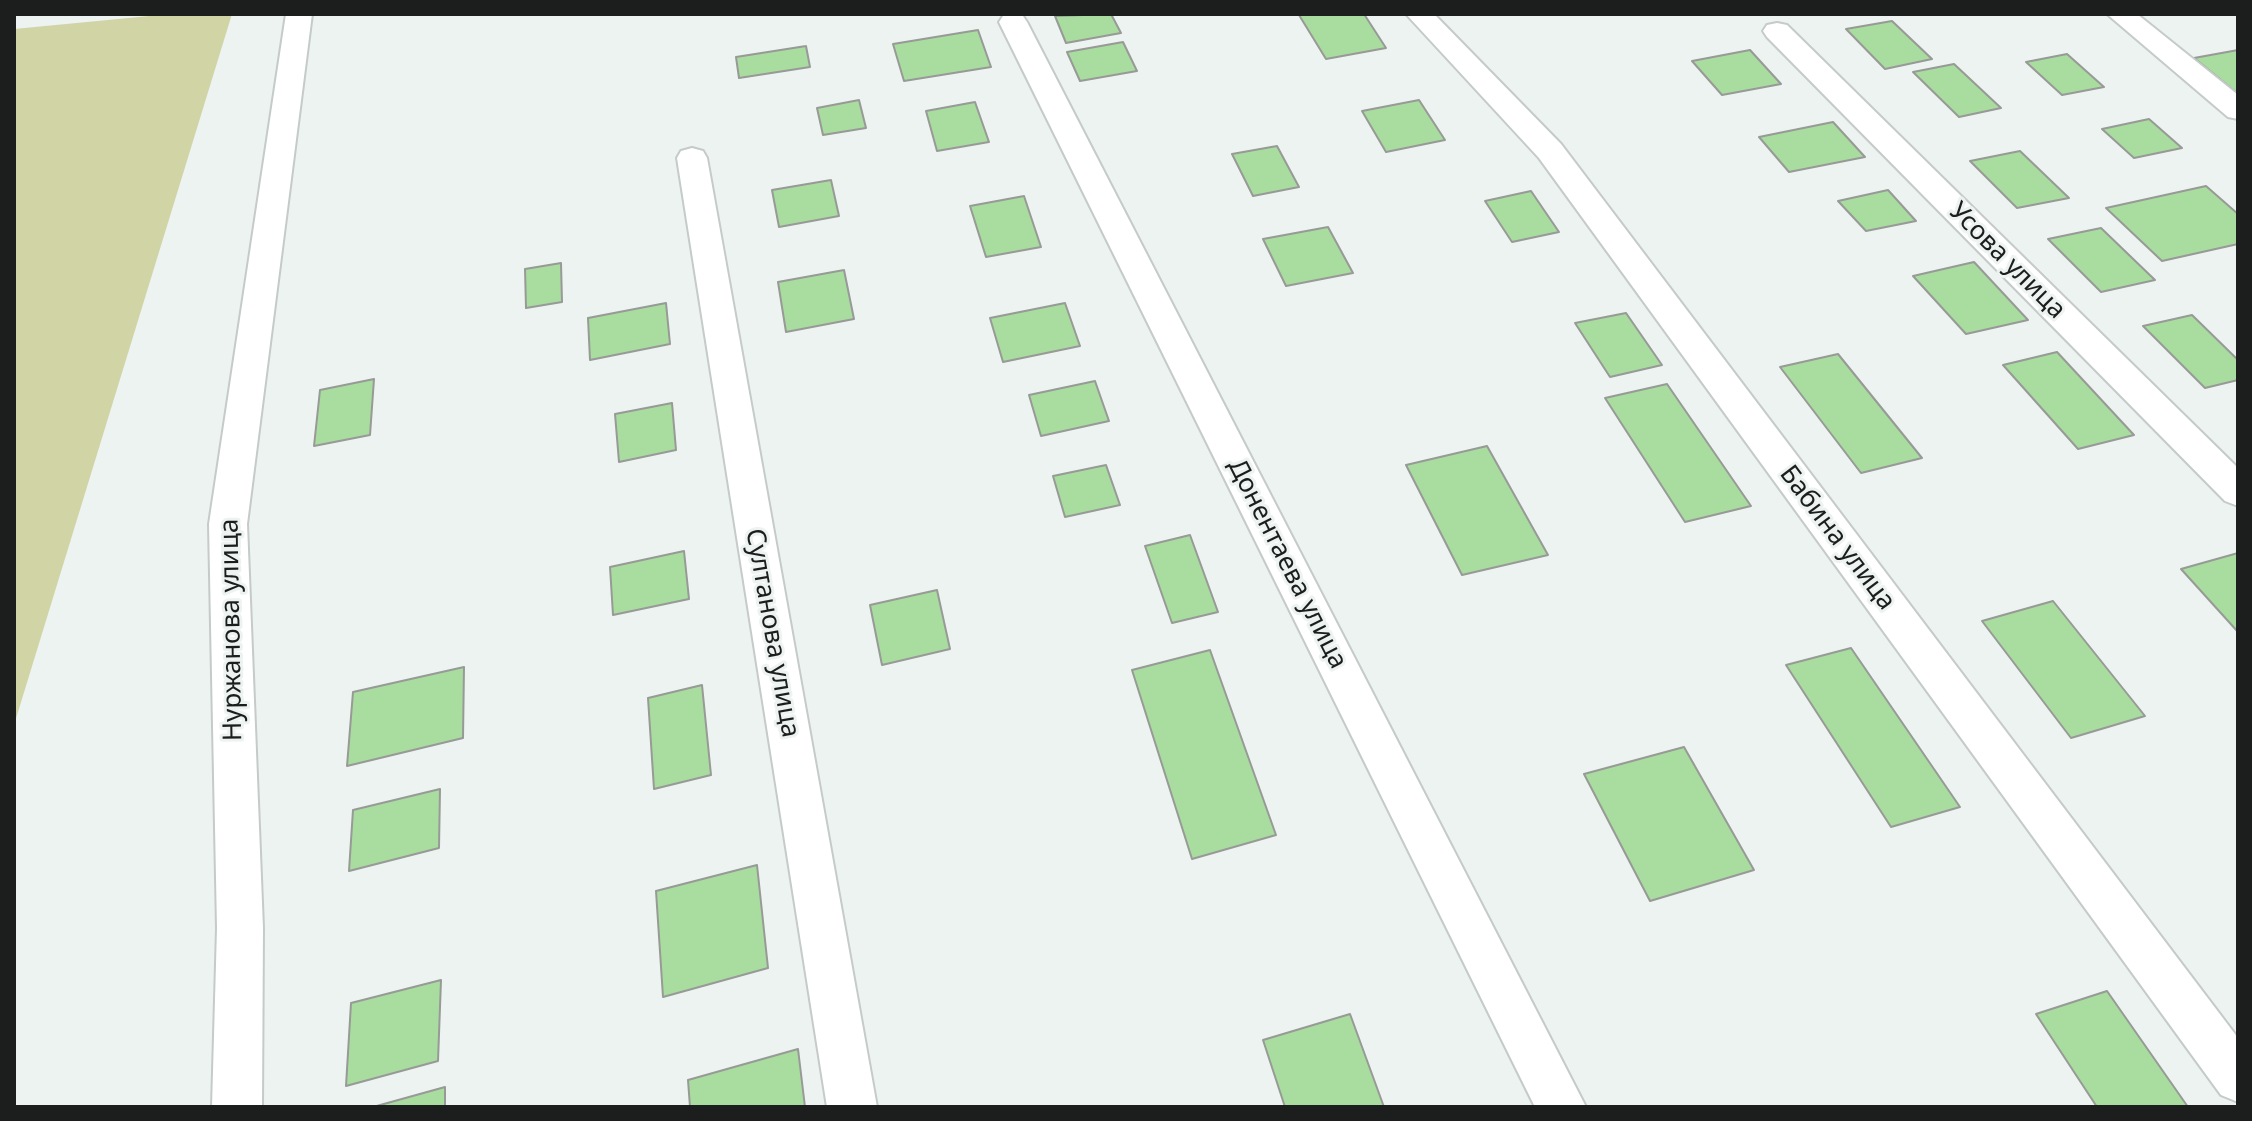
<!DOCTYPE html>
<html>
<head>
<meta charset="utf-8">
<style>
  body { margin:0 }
  #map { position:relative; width:2252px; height:1121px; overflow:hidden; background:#edf3f1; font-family:"Noto Sans",sans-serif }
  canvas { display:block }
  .frame { position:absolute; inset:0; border:16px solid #1c1e1d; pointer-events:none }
</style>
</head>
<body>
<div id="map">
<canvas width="2252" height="1121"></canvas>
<div class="frame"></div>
</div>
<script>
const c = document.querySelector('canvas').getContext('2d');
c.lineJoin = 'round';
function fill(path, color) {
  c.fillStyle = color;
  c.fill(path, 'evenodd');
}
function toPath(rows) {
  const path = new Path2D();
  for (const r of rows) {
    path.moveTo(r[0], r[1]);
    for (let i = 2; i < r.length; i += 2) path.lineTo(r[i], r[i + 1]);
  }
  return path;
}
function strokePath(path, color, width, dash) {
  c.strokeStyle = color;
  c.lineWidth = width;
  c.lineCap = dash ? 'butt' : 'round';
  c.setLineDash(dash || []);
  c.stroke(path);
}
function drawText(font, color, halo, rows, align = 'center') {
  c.font = font + ' "Noto Sans",sans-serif';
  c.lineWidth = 6;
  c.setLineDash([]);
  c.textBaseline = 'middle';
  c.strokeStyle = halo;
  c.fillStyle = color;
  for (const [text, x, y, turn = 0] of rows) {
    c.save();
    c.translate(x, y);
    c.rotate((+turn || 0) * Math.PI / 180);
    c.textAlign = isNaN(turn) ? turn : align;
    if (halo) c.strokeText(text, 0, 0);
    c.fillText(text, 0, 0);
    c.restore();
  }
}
const green = toPath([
  [170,14,232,14,14,725,14,29]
]);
const building = toPath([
  [1111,14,1121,33,1066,43,1055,16,1111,14],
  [1364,14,1386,48,1326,59,1299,15,1364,14],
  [1892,21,1932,59,1885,69,1846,29,1892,21],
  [978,30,991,67,904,81,893,44,978,30],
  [1123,42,1137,71,1080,81,1067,52,1123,42],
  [806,46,810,67,739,78,736,57,806,46],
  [1750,50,1781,84,1722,95,1692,61,1750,50],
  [2238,50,2237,93,2194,58,2238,50],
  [2067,54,2104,87,2062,95,2026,62,2067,54],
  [1954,64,2001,108,1959,117,1913,72,1954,64],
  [859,100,866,128,823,135,817,108,859,100],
  [1419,100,1445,140,1386,152,1362,111,1419,100],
  [975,102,989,142,937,151,926,111,975,102],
  [2149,119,2182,148,2134,158,2102,129,2149,119],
  [1833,122,1865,157,1789,172,1759,137,1833,122],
  [1277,146,1299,187,1253,196,1232,154,1277,146],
  [2020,151,2069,198,2017,208,1970,161,2020,151],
  [831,180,839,216,779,227,772,190,831,180],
  [2206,186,2238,214,2238,244,2162,261,2106,208,2206,186],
  [1888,190,1916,221,1866,231,1838,201,1888,190],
  [1531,191,1559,232,1512,242,1485,201,1531,191],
  [1024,196,1041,247,986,257,970,206,1024,196],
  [1328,227,1353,273,1286,286,1263,239,1328,227],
  [2101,228,2155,280,2101,292,2048,239,2101,228],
  [1974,262,2028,320,1966,334,1913,276,1974,262],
  [561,263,562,302,526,308,525,269,561,263],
  [844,270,854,319,786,332,778,282,844,270],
  [666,303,670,344,590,360,588,318,666,303],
  [1065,303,1080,346,1003,362,990,318,1065,303],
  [1626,313,1662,365,1610,377,1575,323,1626,313],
  [2192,315,2238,360,2238,380,2205,388,2143,326,2192,315],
  [2057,352,2134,435,2078,449,2003,365,2057,352],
  [1838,354,1922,458,1861,473,1780,367,1838,354],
  [374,379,370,435,314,446,320,390,374,379],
  [1095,381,1109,421,1041,436,1029,395,1095,381],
  [1667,384,1751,506,1685,522,1605,398,1667,384],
  [672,403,676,450,619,462,615,414,672,403],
  [1487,446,1548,555,1462,575,1406,465,1487,446],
  [1106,465,1120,505,1065,517,1053,476,1106,465],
  [1190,535,1218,612,1172,623,1145,546,1190,535],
  [684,551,689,599,613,615,610,567,684,551],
  [2238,553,2238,632,2181,569,2238,553],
  [937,590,950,649,882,665,870,605,937,590],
  [2053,601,2145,716,2071,738,1982,621,2053,601],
  [1851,648,1960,807,1891,827,1786,665,1851,648],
  [1210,650,1276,835,1192,859,1132,670,1210,650],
  [464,667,463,738,347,766,353,692,464,667],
  [702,685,711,775,654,789,648,698,702,685],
  [1684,747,1754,870,1650,901,1584,774,1684,747],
  [440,789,439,848,349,871,353,810,440,789],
  [757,865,768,968,663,997,656,891,757,865],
  [441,980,438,1061,346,1086,351,1003,441,980],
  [2107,991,2188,1107,2097,1107,2036,1014,2107,991],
  [1350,1014,1384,1107,1285,1107,1263,1040,1350,1014],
  [798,1049,805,1107,690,1107,688,1080,798,1049],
  [445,1087,445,1107,373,1107,445,1087]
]);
const minor = toPath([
  [286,14,312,14,247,524,263,928,262,1107,212,1107,217,928,209,524,286,14],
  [1014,14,1023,16,1027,22,1586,1107,1535,1107,999,22,1003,16,1014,14],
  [1406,14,1434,14,1561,144,2238,1038,2238,1102,2221,1095,1539,158,1406,14],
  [2107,14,2137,14,2238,95,2238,119,2228,117,2107,14],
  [1777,23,1787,25,2238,468,2238,506,2225,501,1767,37,1763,31,1767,25,1777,23],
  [692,148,703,151,707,158,877,1107,827,1107,677,158,681,151,692,148]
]);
const streetNames = [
  ["Усова улица",2007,261,45],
  ["Бабина улица",1837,538,53],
  ["Донентаева улица",1287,564,63],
  ["Нуржанова улица",232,630,-91],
  ["Султанова улица",772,633,80]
];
fill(green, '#d1d5a6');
fill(building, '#a9dc9f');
strokePath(building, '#979a96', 2);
strokePath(minor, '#c5cbc9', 4);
fill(minor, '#fff');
drawText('26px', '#1c1e1d', '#edf3f1', streetNames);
</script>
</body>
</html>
